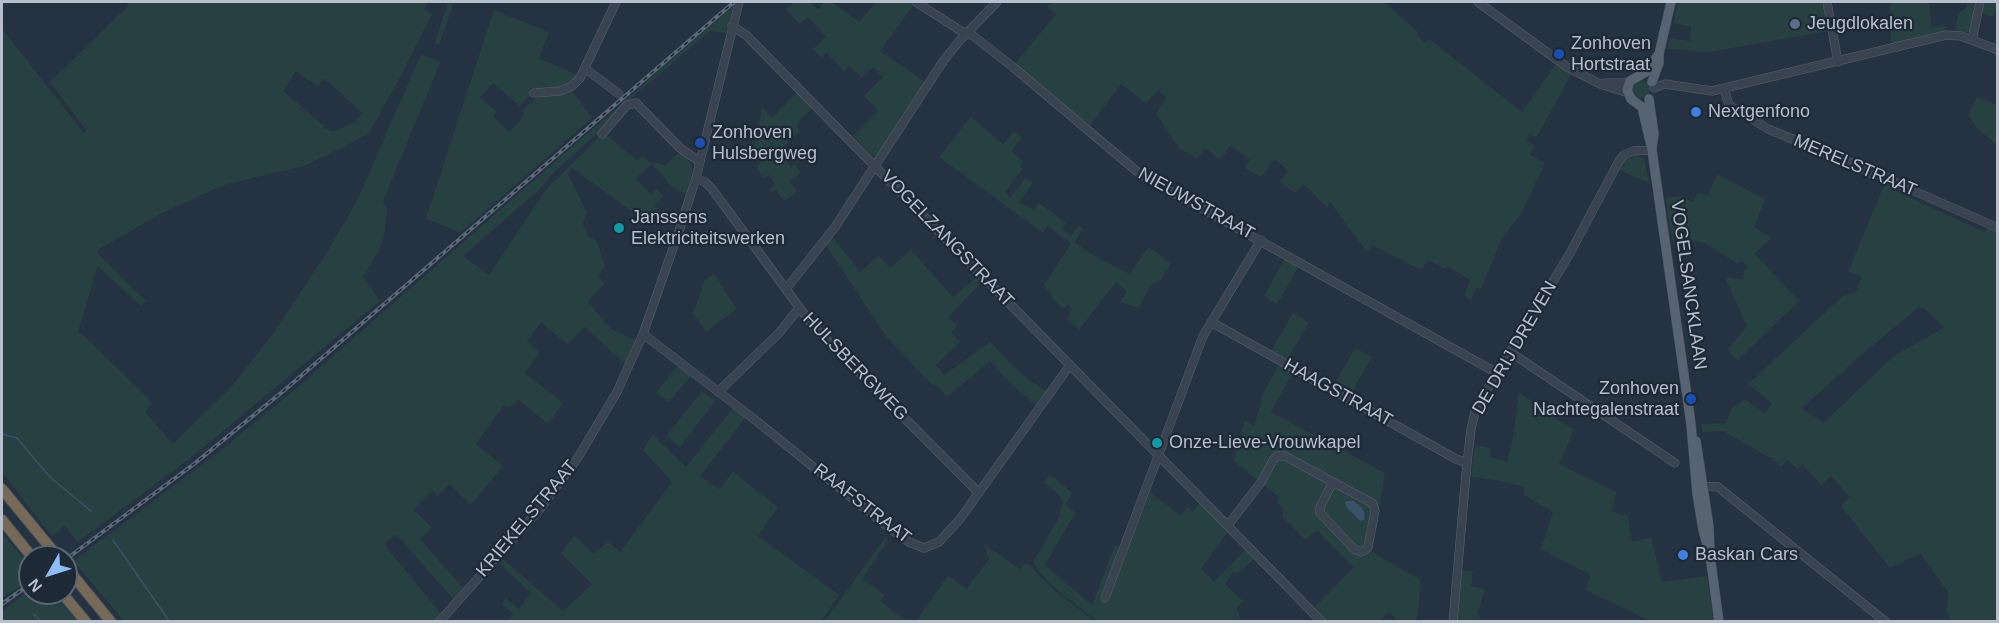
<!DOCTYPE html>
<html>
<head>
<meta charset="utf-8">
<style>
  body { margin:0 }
  #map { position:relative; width:1999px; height:623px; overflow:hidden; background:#253241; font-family:Helvetica,sans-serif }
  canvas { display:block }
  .frame { position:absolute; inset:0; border:3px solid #b6bfcb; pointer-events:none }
  .north { position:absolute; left:18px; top:545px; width:60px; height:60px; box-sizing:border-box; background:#1e2936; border:2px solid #5b6572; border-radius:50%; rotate:231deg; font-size:16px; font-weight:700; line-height:24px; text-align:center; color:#b6bfcb }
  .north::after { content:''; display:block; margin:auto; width:21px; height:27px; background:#8dbcf9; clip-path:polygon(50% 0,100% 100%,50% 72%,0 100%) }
</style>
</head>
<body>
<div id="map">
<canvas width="1999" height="623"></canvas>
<div class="frame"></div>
<div class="north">N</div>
</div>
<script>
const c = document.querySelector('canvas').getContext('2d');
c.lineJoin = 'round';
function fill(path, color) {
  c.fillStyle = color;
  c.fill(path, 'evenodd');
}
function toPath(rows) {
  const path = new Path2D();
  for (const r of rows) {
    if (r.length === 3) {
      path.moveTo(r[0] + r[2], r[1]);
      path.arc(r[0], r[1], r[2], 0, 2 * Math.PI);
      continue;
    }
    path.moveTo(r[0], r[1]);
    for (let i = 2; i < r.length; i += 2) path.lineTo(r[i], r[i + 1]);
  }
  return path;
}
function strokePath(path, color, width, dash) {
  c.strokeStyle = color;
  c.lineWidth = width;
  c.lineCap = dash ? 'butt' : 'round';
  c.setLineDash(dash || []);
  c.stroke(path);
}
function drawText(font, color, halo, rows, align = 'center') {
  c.font = font + ' Helvetica,sans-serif';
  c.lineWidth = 4.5;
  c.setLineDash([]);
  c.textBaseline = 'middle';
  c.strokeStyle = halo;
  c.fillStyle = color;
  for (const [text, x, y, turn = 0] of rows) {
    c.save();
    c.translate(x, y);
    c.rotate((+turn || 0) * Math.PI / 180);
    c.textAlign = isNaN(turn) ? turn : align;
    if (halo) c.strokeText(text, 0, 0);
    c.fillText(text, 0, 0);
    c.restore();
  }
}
const green = toPath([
  [125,2,428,2,424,9,432,14,397,83,369,133,342,148,304,166,224,185,162,213,99,249,97,253,146,301,141,306,98,266,78,332,84,336,153,403,145,412,173,444,231,387,272,335,327,252,357,201,421,54,440,63,383,201,387,209,385,231,378,252,363,277,380,301,193,456,78,542,64,525,52,537,2,472,2,29,84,133,86,130,50,82,129,5],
  [296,71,317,86,324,78,362,113,356,121,343,128,333,131,323,128,324,126,283,91],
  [448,2,454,2,439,45,435,43],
  [794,2,811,2,818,10,824,2,832,2,859,22,876,2,913,2,915,3,880,51,927,83,877,157,870,154,853,136,878,111,864,96,883,77,873,67,861,78,849,65,844,71,827,53,822,58,813,49,826,37,808,17,799,24,786,9],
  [1053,2,1384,2,1417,31,1417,35,1425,43,1429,39,1522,112,1556,64,1571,74,1537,137,1530,134,1526,140,1535,146,1529,155,1545,163,1520,215,1502,238,1481,289,1476,287,1471,301,1464,295,1470,280,1447,266,1445,269,1428,260,1421,270,1372,245,1367,252,1330,202,1327,207,1303,184,1295,193,1279,182,1288,171,1275,159,1261,177,1244,168,1250,159,1230,146,1220,160,1205,148,1197,159,1179,148,1156,114,1166,97,1158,91,1146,103,1121,84,1089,127,1014,65,1056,14,1047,7],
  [1678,2,1820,2,1825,7,1829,31,1709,52,1667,49,1670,38,1690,41,1691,27,1673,23],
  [1890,2,1929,2,1932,27,1945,25,1946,33,1891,46],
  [1967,2,1976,2,1970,32,1961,32,1955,30,1958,14,1967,6],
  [1985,2,1997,2,1997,7,1992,17,1982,13],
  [733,6,726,33,710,31,627,102,604,128,555,171,540,189,463,256,489,275,547,188,604,133,637,160,643,156,652,164,659,163,664,166,680,152,691,164,693,169,686,194,673,188,652,164,636,178,651,194,657,189,663,197,655,206,658,211,663,210,667,214,659,222,651,218,643,219,572,168,568,174,587,213,583,224,589,237,597,241,605,266,598,277,605,283,588,302,611,329,635,340,625,364,585,327,567,344,541,322,527,342,540,352,525,373,563,403,548,424,519,400,509,407,503,406,476,444,503,466,471,505,449,484,437,496,432,491,414,510,432,528,420,539,463,588,453,599,396,534,384,544,441,614,434,621,124,621,73,561,221,450,292,392],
  [494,10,549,32,539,58,579,76,573,89,575,95,592,118,460,233,426,218],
  [493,83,520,106,530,96,530,88,544,90,524,109,521,120,509,132,493,116,497,112,480,98],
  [1641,89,9],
  [799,91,814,107,799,120,798,128,800,131,780,150,791,168,795,164,801,173,790,181,797,192,784,201,776,190,771,192,770,189,775,184,769,175,764,178,757,169,761,161,753,157,762,107,772,118],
  [1977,97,1997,105,1997,145,1977,128,1968,115],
  [971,117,1003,144,1014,131,1022,138,1011,151,1023,161,1020,166,1023,169,1005,192,1010,197,1026,178,1033,183,1019,202,1034,210,1039,203,1066,223,1062,229,1071,236,1079,226,1083,228,1075,242,1091,254,1130,274,1148,247,1171,263,1161,280,1151,285,1139,308,1120,302,1127,291,1116,282,1079,330,1067,318,1072,308,1068,304,1063,309,1054,300,1044,285,1071,243,1047,226,1043,233,939,157],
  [1636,155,1644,158,1649,183,1619,170,1626,160],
  [1717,174,1765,199,1754,227,1772,238,1754,253,1799,301,1738,360,1727,350,1747,326,1726,280,1729,277,1743,280,1745,270,1747,267,1742,261,1737,263,1704,243,1684,239,1673,241,1665,198,1680,196,1693,202,1697,193,1708,195],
  [1886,180,1894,183,1892,189,1985,232,1988,228,1997,232,1997,621,1950,621,1947,612,1948,592,1920,553,1890,568,1841,506,1850,497,1831,476,1821,485,1803,465,1797,469,1787,460,1781,467,1771,457,1768,457,1723,431,1703,432,1701,424,1726,423,1732,408,1745,399,1765,414,1772,403,1748,384,1843,296,1856,292,1862,277,1848,272],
  [1919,307,1925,309,1945,327,1894,356,1823,423,1802,408,1861,355],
  [832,236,860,272,879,255,890,268,911,250,953,297,979,275,984,280,948,317,957,326,951,333,960,342,936,365,944,375,990,342,1020,373,1048,393,1037,406,1011,384,990,361,947,397,935,384,933,386,886,336,825,244],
  [1285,258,1299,266,1277,304,1264,296],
  [714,274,737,309,713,326,707,332,692,312,696,306,704,281],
  [1293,313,1309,322,1286,362,1270,353],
  [1355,348,1372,357,1349,397,1332,388],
  [1279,364,1293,372,1271,412,1385,473,1372,552,1421,580,1417,621,1398,621,1389,612,1379,621,1327,621,1314,608,1354,567,1317,530,1305,540,1283,517,1283,508,1277,503,1279,497,1234,461,1245,420,1254,427,1263,393],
  [678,365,691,376,669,402,656,392],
  [702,391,715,401,680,447,666,436],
  [1519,393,1574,430,1559,464,1617,492,1611,511,1628,516,1632,542,1651,537,1662,582,1707,576,1714,621,1650,621,1586,590,1590,575,1541,549,1553,512,1524,495,1524,487,1501,481,1471,477,1475,445,1491,448,1490,457,1507,462,1512,443],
  [733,408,746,417,700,476,719,489,733,472,778,507,758,536,839,595,821,621,506,621,513,614,502,604,506,598,519,609,531,593,499,563,503,559,563,611,592,584,561,553,574,536,594,554,608,541,620,552,672,482,643,450,652,434,686,467],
  [1049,476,1055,478,1072,493,1066,504,1075,513,1045,565,1092,605,1115,545,1121,548,1109,597,1150,492,1181,516,1187,507,1193,512,1200,502,1228,531,1201,569,1214,582,1246,549,1255,558,1238,573,1233,572,1225,584,1243,601,1237,608,1241,622,1097,621,1050,584,1035,566,1034,560,1061,514,1059,513,1063,503,1060,496,1044,482],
  [2,533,30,566,30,580,2,598],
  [887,535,886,543,862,579,885,595,880,601,907,621,825,621],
  [984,544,1020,569,1025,564,1030,565,1048,585,1094,621,916,621,948,576,967,589,989,559],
  [1462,570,1473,571,1471,586,1485,589,1478,613,1481,621,1457,621],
  [30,590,30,593,54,593,77,621,2,621,2,611]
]);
const water = toPath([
  [1346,501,1354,501,1362,508,1365,514,1364,520,1360,521,1347,508,1345,503]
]);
const stream = toPath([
  [2,434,17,438,50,477,91,511],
  [113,540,170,622],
  [34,614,41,622]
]);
const minor = toPath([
  [916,2,961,31,973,36,1013,67,1140,174,1497,373],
  [1478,2,1567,67,1600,84,1628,93],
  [1827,2,1838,62],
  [732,26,746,35,1322,622],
  [1972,40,1980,2],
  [586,69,619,94],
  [1605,83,1625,83,1630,81],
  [1654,88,1665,84,1712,91,1946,35,1961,36,1998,50],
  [1724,89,1729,105,1768,129,1856,165,1869,173,1887,177,1898,184,1998,228],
  [534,93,560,91,572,86,580,78,616,2],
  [602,134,627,105,636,103,680,148,700,162],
  [696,178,705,182,712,189,813,326,979,493],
  [786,289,835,227,944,60,961,39,997,2],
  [1211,322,1456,459,1467,463],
  [643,334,754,419,889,528,909,542,924,548,939,542,960,519,1070,365],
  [1510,352,1675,463],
  [718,392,779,333,799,308],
  [1698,486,1718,487,1886,622],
  [1228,525,1262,481,1273,460,1277,456,1285,456,1333,482,1370,502,1373,504,1375,511,1368,547,1365,550,1361,552,1354,549,1320,513,1320,507,1333,482],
  [1105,598,1203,336,1261,240],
  [439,622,539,510,577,459,617,392,643,334,677,237,696,178,739,2],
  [1453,622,1467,463,1471,429,1475,412,1482,398,1569,255,1619,161,1624,155,1633,151,1652,150]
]);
const major = toPath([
  [1659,54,1646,72,1630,81,1627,90,1631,99,1642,107,1652,150,1691,424,1697,494,1703,530,1710,555],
  [1652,82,1659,63,1659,54,1671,2],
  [1649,99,1654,134,1652,147],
  [1696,441,1709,527,1710,555,1719,622]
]);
const highway = toPath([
  [2,489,58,557],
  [2,520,32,557],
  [66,567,111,622],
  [62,593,86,622]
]);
const rail = toPath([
  [69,557,194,464,287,388,734,2],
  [2,604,30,584]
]);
const markers = [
  [1795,24,6,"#5c6f8a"],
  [1559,54,6,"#1a4fb4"],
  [1696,112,6,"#3f7fe0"],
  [700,143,6,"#1a4fb4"],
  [619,228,6,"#0f9aa8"],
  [1691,399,6,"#1a4fb4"],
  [1157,443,6,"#0f9aa8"],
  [1683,555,6,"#3f7fe0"]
];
const poiNames = [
  ["Jeugdlokalen",1807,24],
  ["Zonhoven",1571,44],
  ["Hortstraat",1571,65],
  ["Nextgenfono",1708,112],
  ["Zonhoven",712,133],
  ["Hulsbergweg",712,154],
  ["Janssens",631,218],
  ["Elektriciteitswerken",631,239],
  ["Zonhoven",1679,389,"right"],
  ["Nachtegalenstraat",1679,410,"right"],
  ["Onze-Lieve-Vrouwkapel",1169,443],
  ["Baskan Cars",1695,555]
];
const streetNames = [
  ["MERELSTRAAT",1855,166,23],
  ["NIEUWSTRAAT",1196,204,29],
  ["VOGELZANGSTRAAT",947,239,46],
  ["VOGELSANCKLAAN",1688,285,82],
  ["DE DRIJ DREVEN",1515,348,-60],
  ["HULSBERGWEG",855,367,46],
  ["HAAGSTRAAT",1338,393,29],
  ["RAAFSTRAAT",862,504,38],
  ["KRIEKELSTRAAT",527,519,-50]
];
fill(green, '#274042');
fill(water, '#3b516a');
strokePath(stream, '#3b516a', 1.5);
strokePath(minor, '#57626e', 9);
strokePath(major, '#434d5a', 10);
strokePath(highway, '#444f5b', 12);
strokePath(minor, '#3a4451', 8);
strokePath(major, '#586371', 9);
strokePath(highway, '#776957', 10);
strokePath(rail, '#5c6978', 4);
strokePath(rail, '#1e2936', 1.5, [4.5]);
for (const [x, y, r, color] of markers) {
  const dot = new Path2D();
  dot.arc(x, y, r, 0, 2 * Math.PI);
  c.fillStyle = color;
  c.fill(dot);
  strokePath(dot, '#1e2936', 2);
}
drawText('18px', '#b6bfcb', '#1e2936', poiNames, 'left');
drawText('18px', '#b6bfcb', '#1e2936', streetNames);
</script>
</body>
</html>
